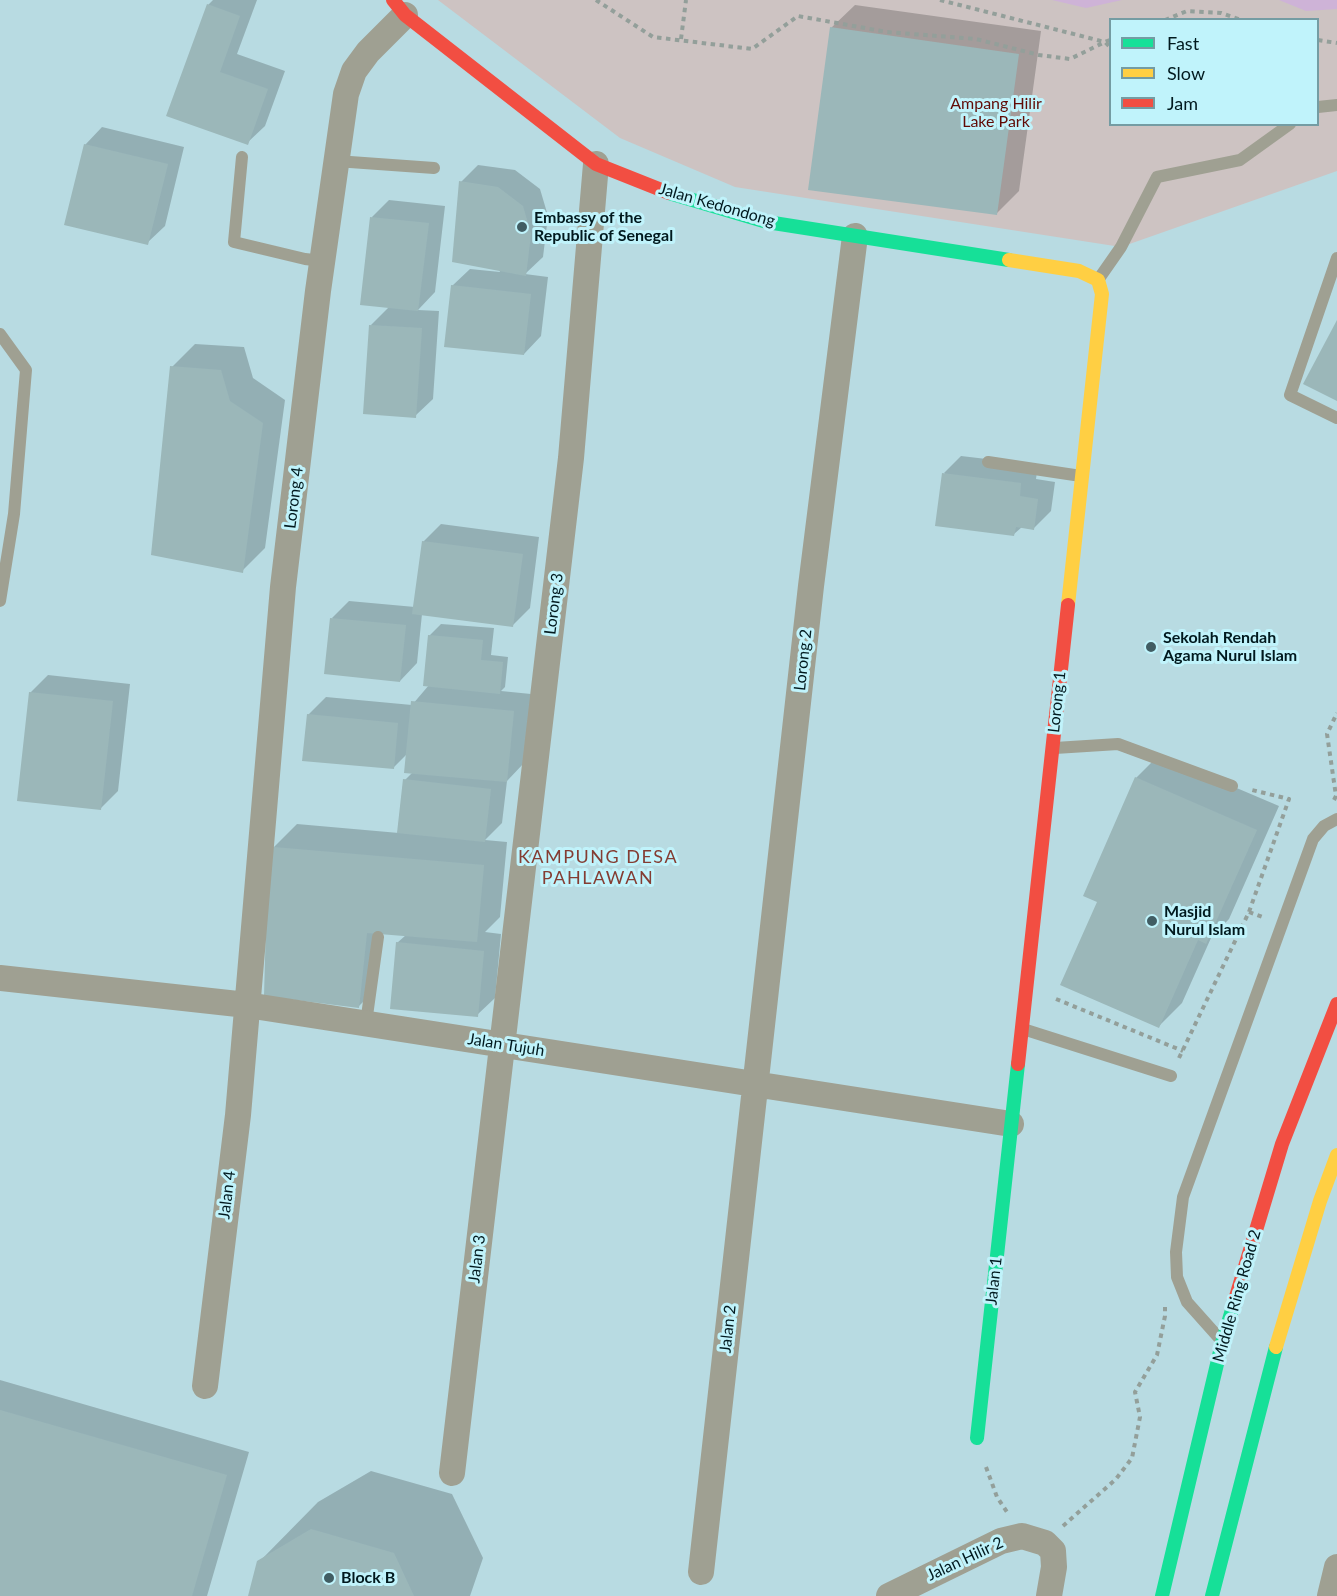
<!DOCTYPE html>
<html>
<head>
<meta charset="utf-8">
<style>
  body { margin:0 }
  #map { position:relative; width:1337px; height:1596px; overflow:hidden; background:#b8dbe2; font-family:Lato,sans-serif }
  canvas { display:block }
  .legend { position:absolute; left:1109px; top:18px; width:210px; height:108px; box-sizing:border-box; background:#c0f3fb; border:2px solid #749ca3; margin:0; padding:8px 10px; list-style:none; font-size:18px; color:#01191e }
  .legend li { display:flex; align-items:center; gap:12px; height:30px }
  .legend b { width:30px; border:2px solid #749ca3 }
</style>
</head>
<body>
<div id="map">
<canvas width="1337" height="1596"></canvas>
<ul class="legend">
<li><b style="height:8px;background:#16e098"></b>Fast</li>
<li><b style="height:8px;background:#ffcf43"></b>Slow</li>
<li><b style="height:8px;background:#f24e42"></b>Jam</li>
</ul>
</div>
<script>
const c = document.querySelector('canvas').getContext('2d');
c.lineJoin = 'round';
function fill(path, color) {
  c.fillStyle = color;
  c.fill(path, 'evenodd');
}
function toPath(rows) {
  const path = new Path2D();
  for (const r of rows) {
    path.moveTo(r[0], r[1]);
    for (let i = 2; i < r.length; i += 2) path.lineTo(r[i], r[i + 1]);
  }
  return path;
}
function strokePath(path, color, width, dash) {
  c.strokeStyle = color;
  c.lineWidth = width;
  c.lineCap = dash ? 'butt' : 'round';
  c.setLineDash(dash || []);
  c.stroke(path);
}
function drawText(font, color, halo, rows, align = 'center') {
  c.font = font + ' Lato,sans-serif';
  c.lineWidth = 6;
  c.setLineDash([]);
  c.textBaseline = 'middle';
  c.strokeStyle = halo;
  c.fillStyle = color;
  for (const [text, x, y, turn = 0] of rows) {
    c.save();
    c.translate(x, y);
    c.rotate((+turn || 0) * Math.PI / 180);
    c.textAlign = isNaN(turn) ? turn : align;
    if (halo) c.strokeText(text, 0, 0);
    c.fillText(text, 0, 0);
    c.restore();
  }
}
const green = toPath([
  [438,0,1337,0,1337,171,1121,247,735,187,620,138],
  [1110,20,1318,20,1318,124,1110,124]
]);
const water = toPath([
  [1052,0,1122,0,1086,8],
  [1279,0,1337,0,1337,9,1306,11]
]);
const shadow = toPath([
  [213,0,257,0,237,54,285,71,265,126,247,143,168,115,208,5],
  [855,5,1041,31,1019,191,996,214,831,28],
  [102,127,184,147,165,226,147,243,85,145],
  [478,165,515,170,540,189,548,216,543,257,525,274,548,277,541,336,524,354,452,286,470,269,500,272,461,182],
  [389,200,445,206,435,292,418,310,439,311,433,399,415,416,371,325,390,306,372,217],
  [195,344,244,347,253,378,285,400,265,548,242,571,172,367],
  [961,456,1038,465,1036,479,1055,482,1051,511,1034,528,1022,527,1014,534,944,473],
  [441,524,539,537,530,608,512,626,422,614,417,663,400,681,332,618,349,601,415,607,423,542],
  [441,624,494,628,491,655,508,657,505,687,501,691,531,694,524,763,507,781,502,823,485,840,507,842,500,917,485,932,501,934,495,998,477,1015,397,943,406,935,382,933,376,989,359,1006,274,847,297,824,399,833,405,780,413,772,407,754,393,768,308,715,326,697,412,705,429,685,429,636],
  [48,675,130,684,118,791,101,808,30,693],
  [1159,755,1279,806,1229,919,1211,938,1182,1003,1159,1026,1099,901,1136,778],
  [0,1380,249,1452,207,1596,0,1596],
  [371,1471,452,1494,483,1558,470,1596,250,1596,259,1562,318,1502]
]);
const building = toPath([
  [207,4,240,16,220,72,268,89,248,145,166,116],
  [830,27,1019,54,997,215,808,190],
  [84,144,168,164,148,245,64,225],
  [459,181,498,187,523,206,531,234,526,276,452,262],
  [370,217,429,223,418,311,360,305],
  [451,285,531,294,524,355,444,347],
  [1337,320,1337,401,1303,384],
  [369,325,422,328,416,418,363,414],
  [170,366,221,370,230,401,263,423,243,573,151,555],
  [942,473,1021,483,1020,496,1038,499,1034,530,1016,527,1014,536,935,526],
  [422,541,523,554,513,627,412,614],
  [330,618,406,625,400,682,324,674],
  [428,635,483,640,481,660,503,662,500,694,423,686],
  [29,692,113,701,101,810,17,801],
  [411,701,514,711,507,782,404,773],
  [307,714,398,723,394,769,302,761],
  [1135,777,1257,830,1206,944,1198,940,1159,1028,1060,985,1097,902,1083,896],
  [403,779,491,789,485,842,397,833],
  [273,847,484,865,477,942,367,933,359,1008,264,996,266,924],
  [396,942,484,951,478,1017,390,1009],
  [0,1410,227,1475,192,1596,0,1596],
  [311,1529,394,1553,414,1596,248,1596,257,1561]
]);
const path = toPath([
  [596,0,653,37,752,49,798,16,887,32,976,39,1039,55,1070,59,1105,42,1110,47],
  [940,0,1105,42,1110,40],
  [1165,20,1187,11,1221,13,1241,20],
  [681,39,686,0],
  [1318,40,1337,43],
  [1334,800,1336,796,1327,734,1337,713],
  [1249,912,1265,918],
  [1056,999,1183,1051],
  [1179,1058,1249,912,1289,799,1252,790],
  [986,1467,997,1497,1007,1512],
  [1063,1526,1116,1479,1132,1458,1140,1417,1135,1392,1157,1355,1165,1316,1165,1307]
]);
const lane = toPath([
  [1318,107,1337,105],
  [242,157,234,242,305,259,323,261],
  [336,161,434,168],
  [1337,258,1290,395,1337,418],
  [1098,280,1121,247,1157,177,1240,160,1290,124],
  [0,334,26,370,14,514,0,601],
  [988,462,1081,476],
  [1055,748,1118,744,1232,786],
  [366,1023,378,937],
  [1023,1029,1171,1076],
  [1220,1339,1187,1302,1177,1277,1176,1252,1183,1197,1313,839,1324,826,1337,819]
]);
const street = toPath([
  [0,978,247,1005,1011,1124],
  [205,1386,238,1115,283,587,318,291,346,94,354,71,368,52,405,15],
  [452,1473,571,458,596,164],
  [701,1572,811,586,855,236],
  [889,1596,1001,1541,1022,1536,1045,1543,1053,1551,1054,1567,1049,1596],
  [1330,1596,1337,1567]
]);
const fast = toPath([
  [669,193,767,222,1009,260],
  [977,1438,1018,1064],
  [1162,1596,1222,1343,1235,1300],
  [1212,1596,1276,1347]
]);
const slow = toPath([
  [1009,260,1079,271,1098,280,1102,294,1068,605],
  [1276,1347,1320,1201,1337,1155]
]);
const jam = toPath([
  [393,0,405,15,596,164,669,193],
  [1018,1064,1068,605],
  [1235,1300,1282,1144,1337,1004]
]);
const markers = [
  [522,227,6,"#415d63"],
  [1151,647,6,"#415d63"],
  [1152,921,6,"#415d63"],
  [329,1578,6,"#415d63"]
];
const parkNames = [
  ["Ampang Hilir",996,104],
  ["Lake Park",996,122]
];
const streetNames = [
  ["Jalan Kedondong",717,205,16],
  ["Lorong 4",294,498,-83],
  ["Lorong 3",554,604,-83],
  ["Lorong 2",803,660,-84],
  ["Lorong 1",1057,702,-84],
  ["Jalan Tujuh",506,1045,9],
  ["Jalan 4",227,1195,-83],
  ["Jalan 3",477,1259,-83],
  ["Jalan 1",994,1281,-84],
  ["Middle Ring Road 2",1237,1296,-74],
  ["Jalan 2",728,1329,-84],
  ["Jalan Hilir 2",965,1559,-25]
];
const poiNames = [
  ["Embassy of the",534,218],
  ["Republic of Senegal",534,236],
  ["Sekolah Rendah",1163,638],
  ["Agama Nurul Islam",1163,656],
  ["Masjid",1164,912],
  ["Nurul Islam",1164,930],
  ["Block B",341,1578]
];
const neighbourhoodNames = [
  ["KAMPUNG DESA",598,857],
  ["PAHLAWAN",598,878]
];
fill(green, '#cdc3c2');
fill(water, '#ceb3d7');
fill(shadow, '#0003');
fill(building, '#9bb7b9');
strokePath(path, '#939f9a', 4, [4.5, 4.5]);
strokePath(lane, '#9fa092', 12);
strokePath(street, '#9fa092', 26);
strokePath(fast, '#16e098', 14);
strokePath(slow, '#ffcf43', 14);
strokePath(jam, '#f24e42', 14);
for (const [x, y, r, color] of markers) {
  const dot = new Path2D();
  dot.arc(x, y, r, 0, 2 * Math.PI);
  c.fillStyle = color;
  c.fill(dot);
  strokePath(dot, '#c0f3fb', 2);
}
drawText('16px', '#610b06', '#c0f3fb', parkNames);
drawText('16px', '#01191e', '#c0f3fb', streetNames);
drawText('bold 16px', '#01191e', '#c0f3fb', poiNames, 'left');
c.letterSpacing = '1.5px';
drawText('18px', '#843d33', '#c0f3fb', neighbourhoodNames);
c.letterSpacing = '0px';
</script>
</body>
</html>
